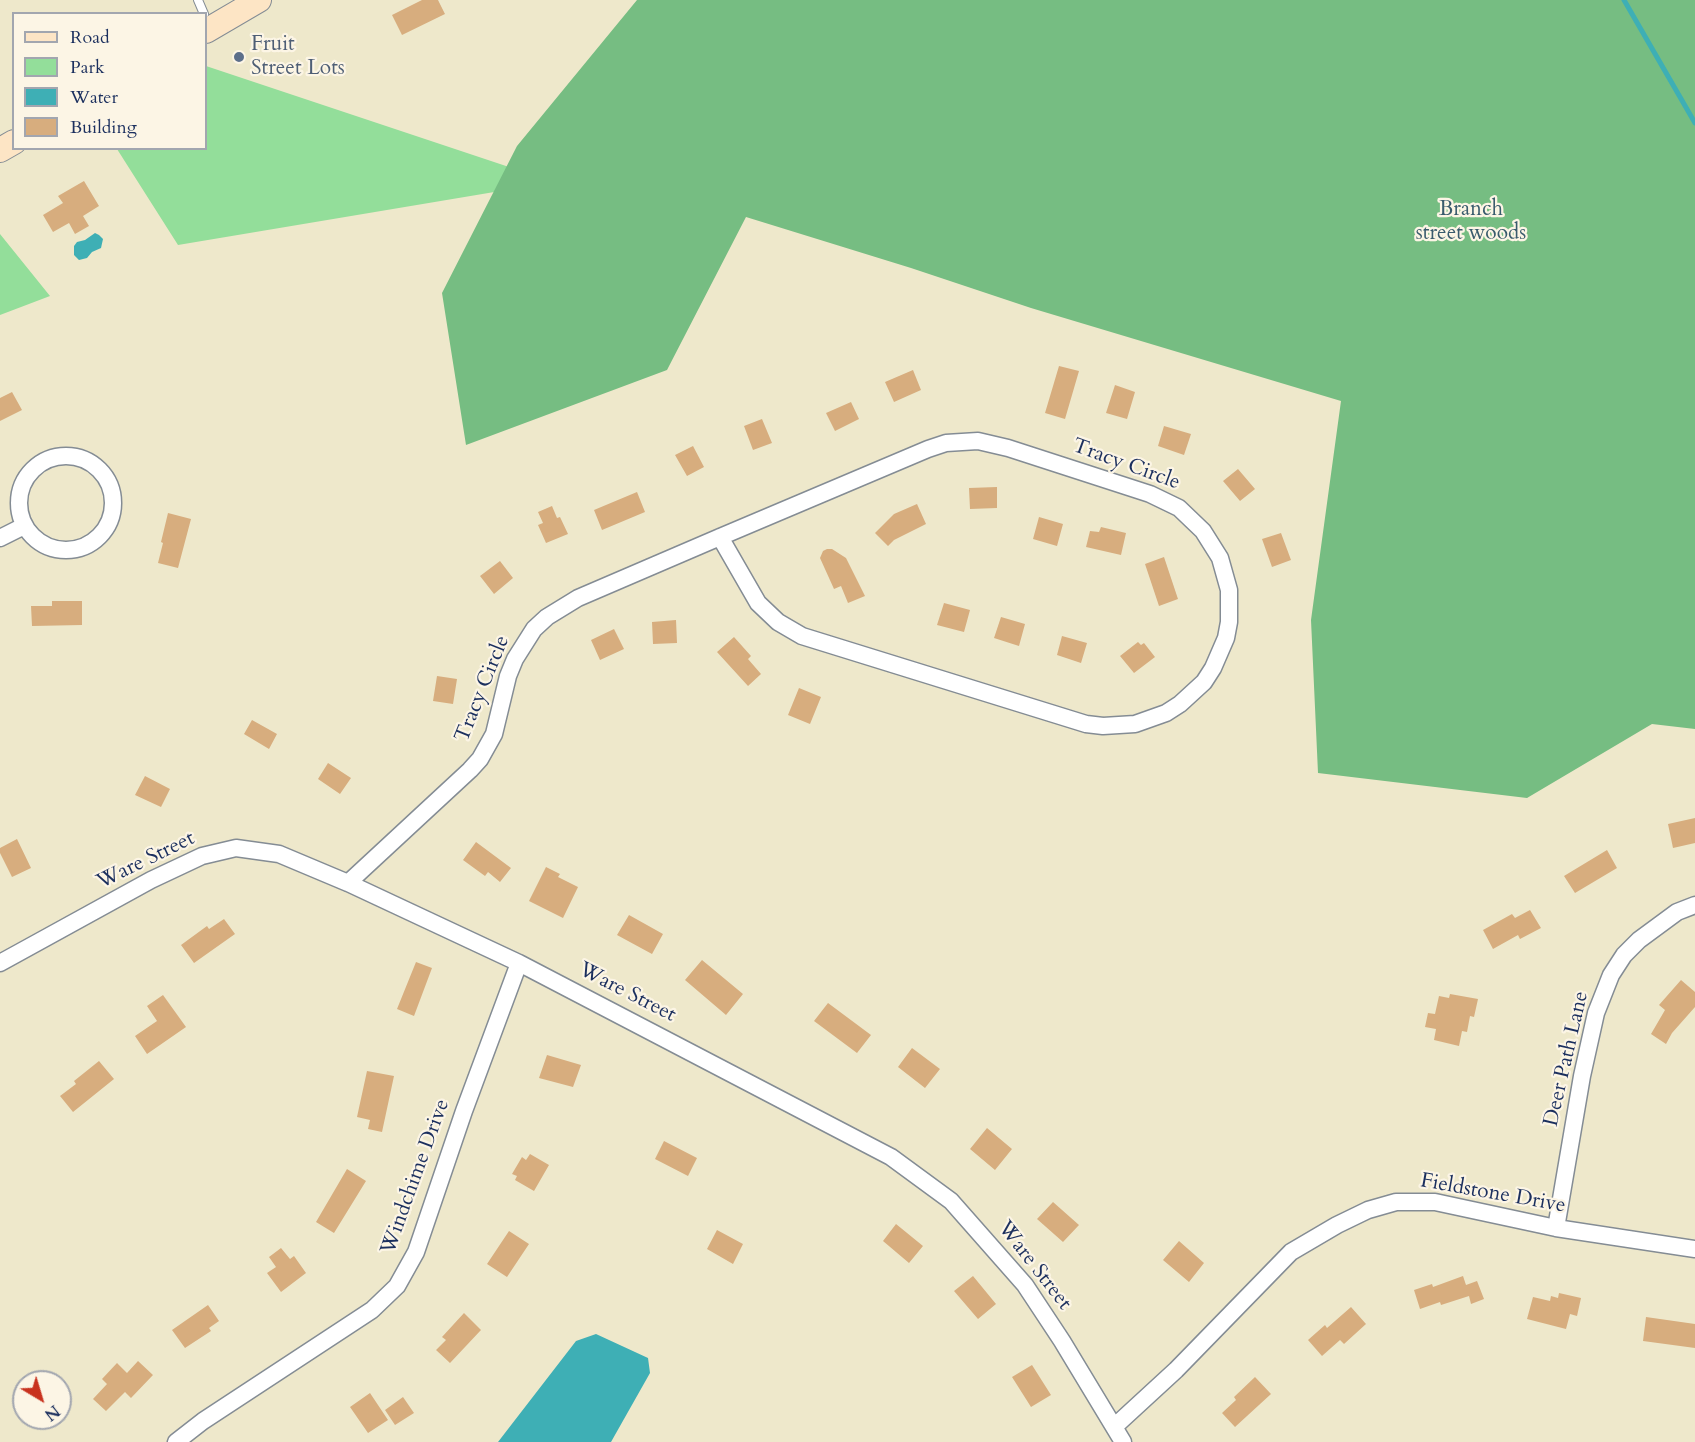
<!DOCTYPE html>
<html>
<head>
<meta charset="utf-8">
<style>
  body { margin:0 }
  #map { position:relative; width:1695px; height:1442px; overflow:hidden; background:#eee8cb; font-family:Cardo,serif }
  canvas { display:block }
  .legend { position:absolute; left:12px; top:12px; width:195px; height:138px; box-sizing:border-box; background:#fcf5e5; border:2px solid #a2a6af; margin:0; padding:8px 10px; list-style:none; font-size:18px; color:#1b2f5e }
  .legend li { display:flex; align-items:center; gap:12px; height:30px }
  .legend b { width:30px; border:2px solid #a2a6af }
  .north { position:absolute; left:12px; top:1370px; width:60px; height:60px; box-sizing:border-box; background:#fcf5e5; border:2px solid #a2a6af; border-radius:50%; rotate:142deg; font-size:16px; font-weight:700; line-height:24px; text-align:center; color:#1b2f5e }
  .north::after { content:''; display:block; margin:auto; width:21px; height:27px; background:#c8321e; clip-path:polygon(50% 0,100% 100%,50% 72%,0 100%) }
</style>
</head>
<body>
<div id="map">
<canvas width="1695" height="1442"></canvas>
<ul class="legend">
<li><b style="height:8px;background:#fde5c5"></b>Road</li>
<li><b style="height:16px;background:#93de9a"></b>Park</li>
<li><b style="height:16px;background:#3eafb5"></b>Water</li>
<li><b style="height:16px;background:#d7ad7e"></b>Building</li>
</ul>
<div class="north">N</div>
</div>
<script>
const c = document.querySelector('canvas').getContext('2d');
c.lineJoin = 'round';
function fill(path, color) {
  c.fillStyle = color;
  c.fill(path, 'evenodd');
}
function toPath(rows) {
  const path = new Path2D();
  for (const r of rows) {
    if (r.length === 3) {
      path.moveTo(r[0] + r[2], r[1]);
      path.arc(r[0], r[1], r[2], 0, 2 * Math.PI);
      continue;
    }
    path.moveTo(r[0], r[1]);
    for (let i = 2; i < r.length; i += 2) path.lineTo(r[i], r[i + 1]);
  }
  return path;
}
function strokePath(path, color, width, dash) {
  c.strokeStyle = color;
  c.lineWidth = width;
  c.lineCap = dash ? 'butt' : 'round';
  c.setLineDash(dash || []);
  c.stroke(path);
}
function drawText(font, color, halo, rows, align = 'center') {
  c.font = font + ' Cardo,serif';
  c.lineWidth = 4.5;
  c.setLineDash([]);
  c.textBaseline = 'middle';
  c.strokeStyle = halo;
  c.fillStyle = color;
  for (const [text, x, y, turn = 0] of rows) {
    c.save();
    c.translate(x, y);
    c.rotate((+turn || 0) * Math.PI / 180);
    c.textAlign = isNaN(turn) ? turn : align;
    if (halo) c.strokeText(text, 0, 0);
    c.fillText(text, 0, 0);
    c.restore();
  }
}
const green = toPath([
  [206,66,554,182,178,245,117,149,206,148],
  [0,234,50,296,0,315]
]);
const forest = toPath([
  [637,0,1695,0,1695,729,1652,724,1527,798,1318,773,1311,620,1341,401,1031,308,911,268,746,217,667,370,466,445,442,293,517,146]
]);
const water = toPath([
  [95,233,99,235,103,239,101,248,92,252,87,258,79,260,74,255,74,246,77,242,85,240],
  [596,1334,648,1358,650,1373,611,1442,498,1442,576,1341]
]);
const stream = toPath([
  [1624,0,1695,123]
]);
const building = toPath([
  [422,0,438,0,445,14,402,35,392,15],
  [84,181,99,206,83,216,89,226,75,234,69,223,53,232,43,215,63,203,58,196],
  [1059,366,1079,371,1065,419,1045,413],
  [913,370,921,390,894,402,885,382],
  [1115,385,1135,392,1127,419,1106,413],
  [12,392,22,410,0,421,0,398],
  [851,402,859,419,835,431,826,413],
  [762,419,772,443,753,450,744,426],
  [1164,426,1191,434,1184,455,1158,446],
  [693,446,704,467,687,476,675,455],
  [1238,469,1255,489,1240,501,1223,481],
  [997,487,997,508,970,509,969,488],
  [637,492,645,512,602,530,594,510],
  [917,504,926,524,894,540,888,546,875,533,894,514],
  [552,506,557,518,560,517,568,534,546,543,538,525,543,523,538,512],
  [168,513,191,519,178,568,158,563,163,543,161,542],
  [1039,517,1063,524,1057,546,1033,539],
  [1101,527,1126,533,1121,555,1086,547,1090,531,1099,532],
  [1281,533,1291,560,1272,567,1262,539],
  [827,549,832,549,846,558,865,596,848,603,841,586,834,589,820,558,823,551],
  [1164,557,1178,599,1159,606,1145,564],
  [500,561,513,578,494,594,480,576],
  [52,601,82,601,82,625,32,626,31,606,52,606],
  [944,603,970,610,964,632,937,625],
  [1001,617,1025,624,1019,646,994,638],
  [676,620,677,643,653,644,652,622],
  [614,629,624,649,600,660,591,640],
  [1062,636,1087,643,1081,663,1057,655],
  [734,637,751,656,748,659,761,674,748,686,717,652],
  [1138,642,1141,645,1144,643,1155,657,1134,673,1120,656],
  [437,676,457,679,453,704,433,701],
  [799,688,821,697,810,724,788,715],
  [252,720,277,734,269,749,244,734],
  [328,763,351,778,340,794,318,779],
  [145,776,170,789,161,807,135,795],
  [1695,818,1695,843,1673,848,1668,824],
  [17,839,31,868,12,877,0,853,0,848],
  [476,842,511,868,500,882,488,872,485,876,463,860],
  [1607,850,1617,868,1575,893,1564,876],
  [546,867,560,874,558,877,578,887,563,918,529,901],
  [1530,910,1541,928,1520,939,1518,935,1493,949,1483,930,1512,914,1515,918],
  [629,915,663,934,652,954,617,935],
  [224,919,235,934,194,963,181,945,207,926,209,929],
  [702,960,743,994,726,1015,685,980],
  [416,962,432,968,414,1016,397,1009],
  [1681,980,1695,992,1695,1007,1672,1033,1666,1044,1651,1034,1665,1010,1659,1005],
  [1450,994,1478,999,1474,1017,1470,1016,1467,1032,1462,1031,1459,1046,1434,1040,1436,1029,1425,1027,1428,1013,1435,1014,1439,996,1449,998],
  [163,995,186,1027,147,1054,135,1036,157,1021,147,1006],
  [828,1003,871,1035,857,1053,814,1021],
  [912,1048,940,1069,925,1088,898,1067],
  [547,1055,581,1065,573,1087,539,1078],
  [99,1061,114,1079,73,1112,60,1096,76,1084,74,1081],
  [367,1071,394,1076,382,1132,368,1129,370,1120,357,1117],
  [987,1128,1012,1149,995,1170,970,1149],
  [664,1141,697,1158,688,1176,655,1159],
  [530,1154,549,1165,534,1191,515,1180,517,1176,512,1174,522,1157,526,1160],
  [347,1169,366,1181,334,1233,316,1222],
  [1053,1202,1079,1225,1063,1242,1037,1219],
  [896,1224,923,1246,909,1263,883,1241],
  [717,1230,743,1244,733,1264,707,1249],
  [509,1231,529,1244,507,1277,487,1264],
  [1179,1241,1204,1263,1189,1282,1163,1260],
  [281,1248,290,1259,294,1256,306,1273,281,1292,267,1273,276,1267,269,1257],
  [973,1276,996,1304,978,1319,954,1291],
  [1463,1276,1466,1285,1477,1281,1484,1299,1471,1304,1469,1296,1441,1305,1440,1302,1420,1309,1414,1290,1432,1284,1433,1287],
  [1559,1293,1581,1298,1577,1316,1570,1314,1566,1329,1527,1319,1533,1297,1550,1301,1551,1296,1558,1298],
  [208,1305,219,1321,209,1328,211,1331,185,1348,172,1330],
  [1351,1307,1366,1324,1344,1344,1340,1340,1322,1356,1308,1340,1325,1325,1327,1328],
  [464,1313,481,1330,450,1363,436,1350,446,1340,442,1337],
  [1646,1317,1695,1324,1695,1348,1643,1341],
  [138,1361,153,1375,131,1398,125,1392,106,1411,93,1399,107,1384,102,1379,117,1363,127,1373],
  [1032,1365,1051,1395,1031,1407,1012,1377],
  [1255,1377,1271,1394,1235,1427,1222,1413,1236,1400,1234,1397],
  [370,1393,388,1420,368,1433,350,1407],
  [403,1397,414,1413,395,1425,385,1410]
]);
const lane = toPath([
  [198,0,204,14]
]);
const street = toPath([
  [66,503,47],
  [0,538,24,526],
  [348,883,470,770,480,759,494,734,508,676,515,659,534,629,547,617,578,598,720,537,928,449,946,443,978,441,1008,448,1150,494,1179,508,1203,531,1220,558,1229,590,1229,622,1226,638,1213,668,1204,682,1180,704,1166,713,1135,724,1103,726,1086,724,802,636,778,622,758,603,720,537],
  [0,963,151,880,202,856,236,848,279,854,348,883,519,963,891,1157,951,1201,1025,1285,1062,1341,1123,1442],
  [1556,1228,1582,1076,1596,1013,1611,975,1624,955,1639,940,1677,912,1695,905],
  [1114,1427,1176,1370,1291,1252,1337,1225,1368,1210,1396,1202,1435,1202,1556,1228,1695,1249],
  [176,1442,203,1421,372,1310,397,1286,416,1252,464,1111,519,963]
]);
const secondary = toPath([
  [206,31,259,0],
  [0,150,14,142]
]);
const markers = [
  [239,57,6,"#5c6f8a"]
];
const serviceNames = [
  ["Fruit",251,45],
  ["Street Lots",251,69]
];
const parkNames = [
  ["Branch",1471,210],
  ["street woods",1471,234]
];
const streetNames = [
  ["Tracy Circle",1126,465,20],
  ["Tracy Circle",483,689,-68],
  ["Ware Street",146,861,-26],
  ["Ware Street",627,993,27],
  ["Deer Path Lane",1567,1059,-77],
  ["Windchime Drive",416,1177,-70],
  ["Fieldstone Drive",1493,1194,10],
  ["Ware Street",1034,1266,52]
];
fill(green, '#93de9a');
fill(forest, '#76bd82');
fill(water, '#3eafb5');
strokePath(stream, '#3eafb5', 5);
fill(building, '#d7ad7e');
strokePath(lane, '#848c94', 10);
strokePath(street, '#848c94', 19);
strokePath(secondary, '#848c94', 26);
strokePath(lane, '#fff', 8);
strokePath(street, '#fff', 16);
strokePath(secondary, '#fde5c5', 24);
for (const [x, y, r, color] of markers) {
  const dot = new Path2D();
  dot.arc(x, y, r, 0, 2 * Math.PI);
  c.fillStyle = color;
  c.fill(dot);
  strokePath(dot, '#fcf5e5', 2);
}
drawText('21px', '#4e5e75', '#fcf5e5', serviceNames, 'left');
drawText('21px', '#395b6d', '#fcf5e5', parkNames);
drawText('21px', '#1b2f5e', '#fcf5e5', streetNames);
</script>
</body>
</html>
